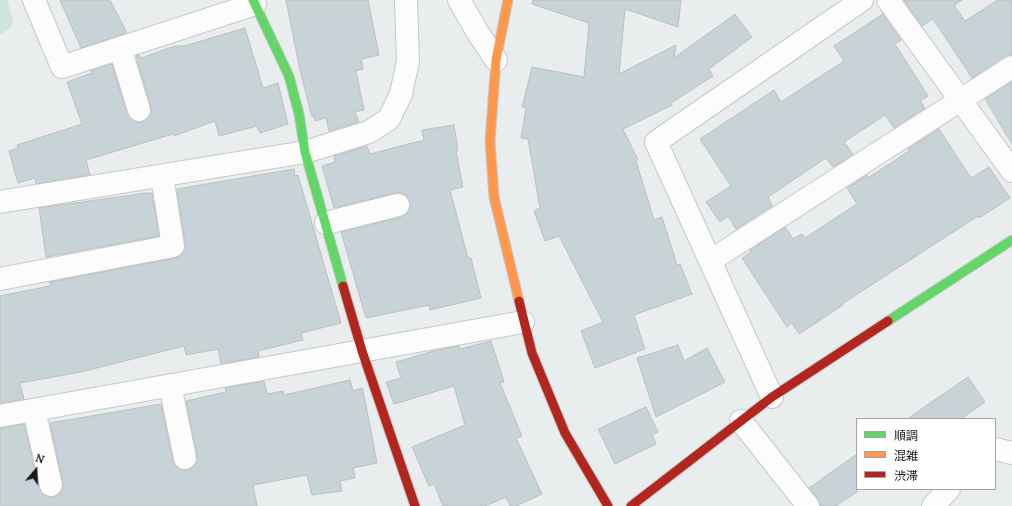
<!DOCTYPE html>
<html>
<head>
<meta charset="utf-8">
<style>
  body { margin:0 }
  #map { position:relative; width:1012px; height:506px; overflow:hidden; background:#e9edee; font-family:Lora,"Noto Sans JP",serif }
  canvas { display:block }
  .legend { position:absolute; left:856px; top:418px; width:140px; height:72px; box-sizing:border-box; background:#fff; border:1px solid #a3a4a4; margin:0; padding:5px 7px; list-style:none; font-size:12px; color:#191b1b }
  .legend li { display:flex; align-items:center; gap:8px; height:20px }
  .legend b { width:20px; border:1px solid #a3a4a4 }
  .north { position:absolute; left:16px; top:450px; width:40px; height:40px; -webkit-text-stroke:3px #fff; paint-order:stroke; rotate:19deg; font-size:11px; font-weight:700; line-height:16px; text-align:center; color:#191b1b }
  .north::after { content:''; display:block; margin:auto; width:14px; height:18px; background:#191b1b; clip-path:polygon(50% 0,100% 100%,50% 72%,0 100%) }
</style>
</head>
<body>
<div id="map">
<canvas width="1012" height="506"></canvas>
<ul class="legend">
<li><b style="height:5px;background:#63d668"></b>順調</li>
<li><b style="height:5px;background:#ff974d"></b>混雑</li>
<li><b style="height:5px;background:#b3261e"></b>渋滞</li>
</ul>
<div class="north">N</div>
</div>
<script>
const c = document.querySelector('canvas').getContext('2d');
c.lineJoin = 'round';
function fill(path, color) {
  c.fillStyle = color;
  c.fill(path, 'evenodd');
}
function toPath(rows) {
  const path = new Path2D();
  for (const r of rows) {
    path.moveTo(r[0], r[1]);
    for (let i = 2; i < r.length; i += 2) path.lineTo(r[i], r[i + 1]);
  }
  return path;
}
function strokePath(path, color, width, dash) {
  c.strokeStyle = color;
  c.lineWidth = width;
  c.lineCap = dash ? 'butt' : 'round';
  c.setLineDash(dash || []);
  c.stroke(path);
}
const green = toPath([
  [0,0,7,0,13,20,11,27,0,35]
]);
const building = toPath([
  [60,0,110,0,127,33,81,48,60,0],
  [286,0,368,0,379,55,361,59,363,69,356,71,364,110,355,112,359,122,329,131,326,118,315,121,314,116,312,117,300,70,286,0],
  [533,0,681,0,678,27,625,9,619,74,676,45,674,58,735,14,752,37,709,69,713,76,671,103,672,105,623,129,638,160,636,161,654,220,662,217,677,265,680,264,692,294,634,315,645,349,595,368,581,331,603,322,559,236,545,241,534,211,540,208,528,139,521,138,526,108,522,107,532,67,584,77,589,23,532,4,533,0],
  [904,0,962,0,954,5,965,21,998,0,1012,0,1012,55,1005,56,972,78,933,19,922,26,904,0],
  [883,14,901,40,895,44,928,96,920,101,925,108,894,128,885,115,844,142,853,154,833,167,826,158,768,197,772,206,736,229,728,216,720,222,706,202,731,186,700,139,774,90,781,102,844,61,834,46,883,14],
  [245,28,263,88,278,83,288,124,260,133,257,126,219,136,215,121,174,136,173,134,86,160,90,175,36,184,35,178,18,183,9,151,18,148,17,145,82,124,67,82,92,73,91,71,112,64,127,114,131,119,137,122,142,122,148,118,151,112,151,107,136,56,139,55,141,58,175,46,184,46,245,28],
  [1012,82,1012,144,985,99,1012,82],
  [454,125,458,151,456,151,463,187,450,190,468,258,471,258,481,298,430,310,429,305,366,318,341,232,401,217,407,214,410,209,410,202,407,196,402,193,395,193,334,208,322,166,335,162,334,156,367,146,370,154,424,140,422,130,454,125],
  [939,129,971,178,989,167,1010,198,979,218,978,216,842,304,843,305,799,334,792,323,787,327,742,258,751,252,750,250,785,227,793,239,802,234,805,238,857,204,847,188,867,175,868,178,909,151,908,149,939,129],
  [294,169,295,176,298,175,341,323,301,333,303,340,258,351,259,357,221,364,218,349,186,355,184,346,81,372,20,383,24,399,0,403,0,296,50,286,50,282,176,258,181,256,185,251,185,244,177,189,294,169],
  [147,193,152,193,159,236,46,257,39,208,147,193],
  [491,341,504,382,500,383,522,436,516,438,542,494,516,506,510,506,506,497,485,506,443,506,434,484,429,486,412,447,465,425,454,386,394,404,386,382,401,378,396,362,437,350,459,346,460,349,491,341],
  [678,345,684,361,707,348,725,382,656,417,637,358,678,345],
  [968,377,985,402,961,419,907,419,968,377],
  [350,380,353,391,362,388,364,395,377,463,353,468,355,478,340,481,342,491,312,495,307,475,253,485,257,506,0,506,0,428,24,424,39,488,42,493,47,497,53,497,60,494,63,488,63,483,50,423,161,404,173,461,175,466,181,470,187,470,194,467,197,462,197,456,186,401,226,392,225,388,264,381,267,394,283,391,284,395,350,380],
  [646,407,658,432,652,435,656,444,615,464,598,429,646,407],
  [857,454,857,492,836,506,820,506,818,499,809,488,857,454]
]);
const street = toPath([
  [34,0,62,67,255,4],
  [459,0,478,33,496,60],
  [888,0,1012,171],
  [120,48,139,110],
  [0,202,305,152,369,132,389,119,401,94,408,61,406,0],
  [326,223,398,205],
  [710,261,1012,67],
  [0,279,173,246,162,176],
  [170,385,185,458],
  [772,397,656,142,862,0],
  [34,410,51,485],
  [0,416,523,322],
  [741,421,808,506],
  [995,449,1012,453],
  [933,506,949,489]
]);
const fast = toPath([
  [253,0,289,76,299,114,305,152,343,286],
  [888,321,1012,240]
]);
const slow = toPath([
  [508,0,496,60,490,141,494,197,519,301]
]);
const jam = toPath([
  [343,286,362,351,415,506],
  [519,301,532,353,565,433,608,506],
  [631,506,772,397,888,321]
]);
fill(green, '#cfe5da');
fill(building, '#c8d3d7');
strokePath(building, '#bcbfbf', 1);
strokePath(street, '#c5c8c9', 24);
strokePath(fast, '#c5c8c9', 11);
strokePath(slow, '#c5c8c9', 11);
strokePath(jam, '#c5c8c9', 11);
strokePath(street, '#fcfcfc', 22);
strokePath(fast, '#63d668', 9);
strokePath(slow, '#ff974d', 9);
strokePath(jam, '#b3261e', 9);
</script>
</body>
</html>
